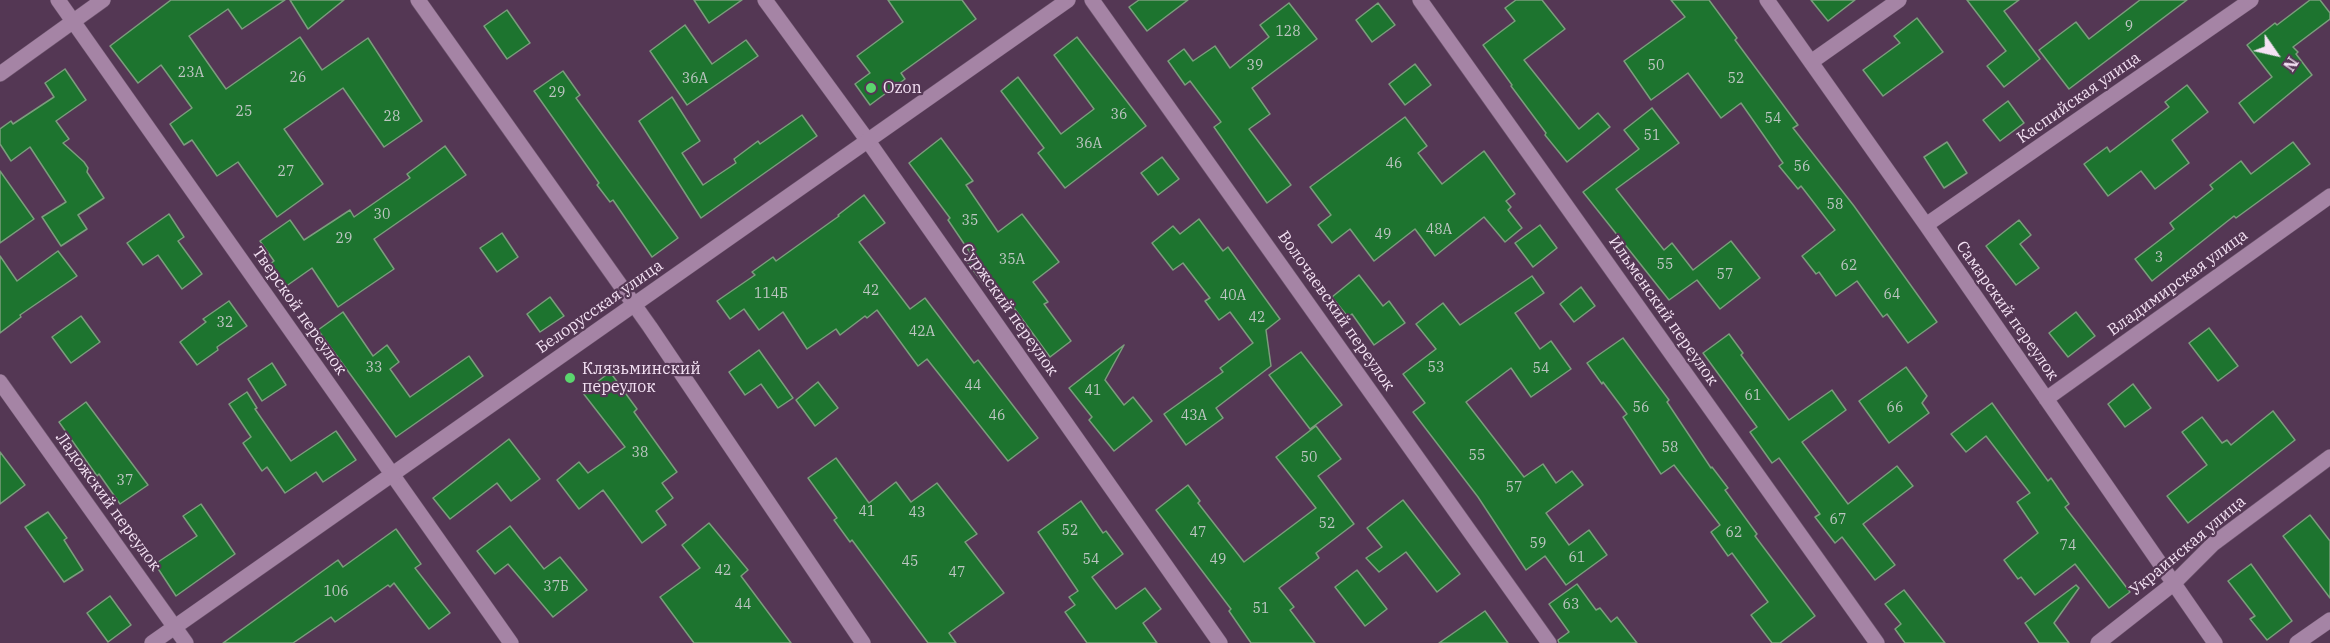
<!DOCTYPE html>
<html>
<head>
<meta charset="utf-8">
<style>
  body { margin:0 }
  #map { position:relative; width:2330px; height:643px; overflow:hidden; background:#543754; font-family:"IBM Plex Serif",serif }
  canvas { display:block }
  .north { position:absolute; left:2246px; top:24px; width:60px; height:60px; -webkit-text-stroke:4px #543754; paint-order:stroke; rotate:124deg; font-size:16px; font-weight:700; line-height:24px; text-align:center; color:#f4e2f4 }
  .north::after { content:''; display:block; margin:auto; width:21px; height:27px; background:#f4e2f4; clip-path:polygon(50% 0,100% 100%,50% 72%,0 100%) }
</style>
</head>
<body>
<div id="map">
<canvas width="2330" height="643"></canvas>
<div class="north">N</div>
</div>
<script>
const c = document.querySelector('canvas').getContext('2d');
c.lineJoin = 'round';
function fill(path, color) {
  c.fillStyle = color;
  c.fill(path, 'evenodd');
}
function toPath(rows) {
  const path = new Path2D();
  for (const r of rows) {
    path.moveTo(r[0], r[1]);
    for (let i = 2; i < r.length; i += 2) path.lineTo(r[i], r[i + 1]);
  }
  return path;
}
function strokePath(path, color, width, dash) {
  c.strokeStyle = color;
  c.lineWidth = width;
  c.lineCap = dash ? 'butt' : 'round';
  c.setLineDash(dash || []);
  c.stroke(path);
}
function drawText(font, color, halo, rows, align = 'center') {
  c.font = font + ' "IBM Plex Serif",serif';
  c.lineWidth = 4.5;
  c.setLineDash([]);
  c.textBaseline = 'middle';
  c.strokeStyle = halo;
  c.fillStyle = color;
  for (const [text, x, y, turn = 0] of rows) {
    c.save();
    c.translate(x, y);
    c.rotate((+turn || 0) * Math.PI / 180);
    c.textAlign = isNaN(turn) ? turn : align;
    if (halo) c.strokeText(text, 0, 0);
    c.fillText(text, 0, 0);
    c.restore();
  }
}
const building = toPath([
  [171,0,285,0,242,29,228,9,189,36,226,89,300,37,322,70,368,38,422,121,384,147,343,88,284,129,323,184,277,217,238,162,217,176,192,140,184,145,170,124,192,108,161,65,138,83,110,46,171,0],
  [290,0,344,0,308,29,290,0],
  [694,0,742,0,709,23,694,0],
  [888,0,962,0,976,19,901,73,905,79,870,105,855,84,870,73,857,56,903,22,888,0],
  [1139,0,1188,0,1147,31,1129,7,1139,0],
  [1516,0,1542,0,1565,29,1524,60,1579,129,1598,113,1610,127,1567,162,1545,135,1546,133,1511,86,1512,85,1483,45,1515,21,1505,8,1516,0],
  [1671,0,1709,0,1737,38,1735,40,1798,125,1793,128,1854,206,1937,322,1908,343,1887,314,1883,317,1857,281,1836,296,1819,272,1816,274,1802,256,1835,230,1801,186,1798,189,1779,166,1783,163,1741,103,1721,118,1688,73,1651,100,1624,61,1685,17,1671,0],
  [1811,0,1855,0,1828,21,1811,0],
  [1967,0,2019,0,2004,11,2040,59,2004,87,1987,66,2006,51,1967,0],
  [2140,0,2187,0,2069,89,2039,50,2076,22,2089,39,2140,0],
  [2310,0,2320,0,2330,13,2330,19,2293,47,2298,52,2296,54,2312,75,2254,123,2239,103,2272,77,2247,45,2275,23,2277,25,2310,0],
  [1289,3,1317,39,1252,88,1270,114,1249,129,1291,185,1267,203,1214,127,1221,122,1190,81,1185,85,1168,61,1184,49,1193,61,1215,46,1230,68,1269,37,1260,25,1289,3],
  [1378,3,1395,25,1372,42,1356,20,1378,3],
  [507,10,530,43,507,59,484,26,507,10],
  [1917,18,1943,52,1883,96,1863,70,1900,43,1894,36,1917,18],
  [685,25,712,64,746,40,758,56,687,105,650,51,685,25],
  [1077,37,1146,126,1065,188,1038,153,1044,148,1001,91,1018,77,1061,134,1094,109,1054,55,1077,37],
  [1415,64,1431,85,1405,105,1389,84,1415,64],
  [65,69,86,100,56,121,69,139,63,143,84,162,88,168,87,172,104,198,78,215,87,229,61,246,42,217,66,202,30,147,11,161,0,144,0,129,11,121,13,124,54,97,45,83,65,69],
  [563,71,580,95,576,98,678,238,652,257,613,200,610,202,597,185,599,183,534,91,563,71],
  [2187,85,2208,112,2172,140,2189,163,2155,189,2141,171,2108,196,2084,164,2107,147,2110,152,2169,107,2165,102,2187,85],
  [672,97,700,141,682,153,703,185,736,163,734,159,758,141,760,144,802,115,817,136,701,218,639,121,672,97],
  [2008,101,2024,123,2000,141,1983,120,2008,101],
  [1652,108,1679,143,1616,189,1664,250,1672,243,1693,270,1731,241,1760,278,1720,309,1697,280,1669,300,1583,192,1639,149,1624,130,1652,108],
  [1405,117,1427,146,1418,153,1442,184,1484,151,1515,194,1506,201,1511,207,1508,210,1522,228,1505,242,1484,217,1435,256,1415,229,1374,261,1350,229,1332,243,1318,225,1331,215,1310,187,1405,117],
  [941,138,973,181,966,185,998,232,1022,214,1059,262,1033,282,1048,302,1044,304,1071,341,1050,357,1009,301,1001,307,964,258,971,254,948,220,950,218,909,163,941,138],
  [1947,142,1967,173,1944,188,1924,157,1947,142],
  [2293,142,2310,164,2236,218,2234,216,2152,281,2135,259,2174,229,2170,223,2213,189,2210,185,2241,161,2251,174,2293,142],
  [445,146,466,175,374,239,394,269,338,307,312,268,285,287,270,264,274,261,260,241,290,220,304,240,350,210,354,217,410,178,407,174,445,146],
  [1162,157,1179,179,1158,195,1141,173,1162,157],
  [0,171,34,219,0,243,0,171],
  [864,195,885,223,859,242,910,309,925,298,974,363,978,360,1038,438,1008,461,927,359,918,366,877,310,867,318,865,316,840,335,836,329,807,349,783,312,759,330,744,309,730,319,717,301,755,275,752,272,773,257,776,261,839,216,838,215,864,195],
  [169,214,184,237,178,241,202,274,182,289,158,255,143,265,127,243,169,214],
  [1199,219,1223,251,1228,247,1280,319,1266,330,1271,366,1216,408,1223,418,1186,445,1164,414,1223,372,1220,368,1253,343,1230,312,1219,320,1205,301,1210,298,1183,263,1173,270,1152,243,1173,226,1180,234,1199,219],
  [2019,220,2031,235,2020,244,2039,268,2016,285,1986,246,2019,220],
  [1540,225,1557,248,1533,267,1515,243,1540,225],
  [502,233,518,257,497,272,480,248,502,233],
  [58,251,77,276,20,315,21,317,0,333,0,256,17,281,58,251],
  [1359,275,1383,306,1389,301,1405,323,1374,345,1352,314,1348,317,1332,297,1359,275],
  [1532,276,1544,293,1515,313,1540,349,1551,341,1571,369,1531,397,1511,368,1466,402,1524,477,1543,464,1556,483,1572,471,1583,485,1546,513,1569,545,1589,530,1607,555,1566,585,1545,556,1526,570,1478,497,1413,412,1425,403,1403,374,1436,349,1416,324,1443,303,1460,325,1532,276],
  [1581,287,1595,306,1574,322,1560,304,1581,287],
  [550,297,564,316,540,332,527,314,550,297],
  [229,301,247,326,217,347,218,350,197,365,180,342,206,322,203,319,229,301],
  [343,312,373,356,387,345,399,362,390,369,410,397,469,356,483,376,396,437,318,330,343,312],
  [2076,312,2095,336,2068,357,2049,333,2076,312],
  [81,316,100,342,71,363,52,337,81,316],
  [2209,328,2238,366,2218,381,2189,343,2209,328],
  [1729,334,1743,353,1741,355,1789,420,1832,390,1846,410,1802,442,1848,504,1897,466,1913,486,1863,524,1895,565,1875,580,1842,537,1835,543,1815,517,1820,514,1779,458,1772,463,1750,432,1757,427,1703,353,1729,334],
  [1623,338,1669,400,1667,402,1711,468,1712,467,1728,488,1725,490,1757,534,1755,536,1815,616,1780,643,1772,643,1751,615,1768,602,1732,553,1728,556,1711,532,1720,525,1674,465,1661,474,1623,417,1627,414,1603,382,1602,384,1587,363,1623,338],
  [1124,345,1105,380,1124,405,1133,397,1152,421,1114,451,1089,420,1092,417,1069,388,1124,345],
  [759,350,793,398,778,408,761,384,745,395,729,372,759,350],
  [1301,352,1342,405,1310,429,1269,375,1301,352],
  [272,363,286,385,262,401,248,379,272,363],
  [1906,367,1927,396,1922,403,1929,413,1889,443,1859,401,1906,367],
  [610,372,637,409,634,412,677,472,662,483,673,498,656,511,666,525,642,543,603,490,579,509,557,480,579,462,588,473,625,447,583,393,610,372],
  [818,382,838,408,815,426,796,400,818,382],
  [2133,384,2151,408,2125,427,2108,404,2133,384],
  [247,392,257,408,255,409,291,461,336,431,356,460,323,482,316,472,285,493,267,467,262,471,243,443,251,437,229,404,247,392],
  [86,402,148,485,120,504,99,474,97,476,59,422,86,402],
  [1992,403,2048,481,2051,478,2069,504,2065,507,2130,592,2109,608,2075,564,2035,595,2021,577,2018,579,2004,560,2038,533,2017,502,2030,493,1986,436,1966,452,1951,434,1992,403],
  [2273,411,2295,440,2188,523,2167,496,2207,465,2182,432,2202,417,2222,443,2227,440,2231,445,2273,411],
  [1316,426,1341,459,1318,476,1354,524,1316,553,1319,558,1279,588,1294,607,1290,610,1315,643,1251,643,1229,611,1231,609,1156,510,1188,485,1200,501,1198,503,1244,562,1316,508,1276,457,1316,426],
  [509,439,540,479,511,501,497,483,450,519,433,498,509,439],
  [0,452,25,485,0,504,0,452],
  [836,458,869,503,896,482,911,502,937,483,977,534,965,542,1004,593,949,633,956,643,928,643,852,540,850,542,834,520,837,518,808,478,836,458],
  [1403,500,1460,574,1437,592,1406,552,1379,572,1366,558,1382,547,1367,528,1403,500],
  [1081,501,1103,533,1106,531,1123,554,1092,577,1116,609,1145,588,1161,609,1143,623,1157,643,1087,643,1065,612,1075,605,1069,597,1078,591,1038,532,1081,501],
  [201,504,235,554,176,596,155,564,197,536,183,516,201,504],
  [48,512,67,538,64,540,83,570,64,582,25,527,48,512],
  [2310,515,2330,541,2330,598,2283,536,2310,515],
  [709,523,748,570,741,576,791,643,694,643,660,597,700,568,682,545,709,523],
  [510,526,544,569,560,557,587,590,553,617,508,564,495,574,477,551,510,526],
  [396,529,421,564,415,568,450,613,429,629,394,583,390,587,388,585,335,622,331,617,293,643,223,643,338,560,343,567,396,529],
  [2251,564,2292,621,2267,640,2250,619,2255,616,2228,581,2251,564],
  [1357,570,1387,609,1365,626,1335,587,1357,570],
  [1577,584,1596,610,1600,608,1611,622,1617,617,1637,643,1559,643,1558,640,1569,632,1549,604,1577,584],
  [2076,585,2079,588,2054,623,2069,643,2039,643,2025,623,2076,585],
  [1904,590,1945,643,1905,643,1895,629,1901,624,1885,604,1904,590],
  [110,596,131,625,108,642,87,613,110,596],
  [1485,611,1508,643,1439,643,1485,611]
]);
const street = toPath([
  [58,0,511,643],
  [418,0,650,327,863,643],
  [765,0,868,141,1220,643],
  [1092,0,1549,643],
  [1420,0,1877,643],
  [1767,0,1926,225,2215,643],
  [1811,62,1899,0],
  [0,74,103,0],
  [1926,225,2251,0],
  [0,382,186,643],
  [2046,399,2330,196],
  [2098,643,2173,584,2213,544,2330,457],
  [2297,643,2330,620]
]);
const secondary = toPath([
  [152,643,1068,0]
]);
const markers = [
  [871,88,6,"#5bd56e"],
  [570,378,6,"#5bd56e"]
];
const numberNames = [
  ["9",2129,27],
  ["128",1288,32],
  ["39",1255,66],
  ["50",1656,66],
  ["23А",191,73],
  ["26",298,78],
  ["36А",695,79],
  ["52",1736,79],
  ["29",557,93],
  ["25",244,112],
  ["36",1119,115],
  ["28",392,117],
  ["54",1773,119],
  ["51",1652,136],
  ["36А",1089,144],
  ["46",1394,164],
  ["56",1802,167],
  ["27",286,172],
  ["58",1835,205],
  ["30",382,215],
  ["35",970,221],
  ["48А",1439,230],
  ["49",1383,235],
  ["29",344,239],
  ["3",2159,258],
  ["35А",1012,260],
  ["55",1665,265],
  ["62",1849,266],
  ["57",1725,275],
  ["42",871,291],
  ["114Б",771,294],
  ["64",1892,295],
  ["40А",1233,296],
  ["42",1257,318],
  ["32",225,323],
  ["42А",922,332],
  ["33",374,368],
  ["53",1436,368],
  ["54",1541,369],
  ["44",973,386],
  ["41",1093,391],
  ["61",1753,396],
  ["56",1641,408],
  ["66",1895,408],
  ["46",997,416],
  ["43А",1194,416],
  ["58",1670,448],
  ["38",640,453],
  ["55",1477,456],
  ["50",1309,458],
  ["37",125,481],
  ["57",1514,488],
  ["41",867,512],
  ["43",917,513],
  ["67",1838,520],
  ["52",1327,524],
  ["52",1070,531],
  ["47",1198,533],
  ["62",1734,533],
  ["59",1538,544],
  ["74",2068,546],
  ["61",1577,558],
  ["54",1091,560],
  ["49",1218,560],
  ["45",910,562],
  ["42",723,571],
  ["47",957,573],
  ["37Б",556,587],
  ["106",336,592],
  ["44",743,605],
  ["63",1571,605],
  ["51",1261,609]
];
const poiNames = [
  ["Ozon",883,88],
  ["Клязьминский",582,369],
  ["переулок",582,387]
];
const streetNames = [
  ["Каспийская улица",2079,98,-35],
  ["Владимирская улица",2178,283,-36],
  ["Белорусская улица",600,307,-35],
  ["Суржский переулок",1009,310,55],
  ["Тверской переулок",299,311,55],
  ["Волочаевский переулок",1336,311,55],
  ["Ильменский переулок",1663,311,55],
  ["Самарский переулок",2007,311,55],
  ["Ладожский переулок",108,502,54],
  ["Украинская улица",2188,546,-40]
];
fill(building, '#1d742f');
strokePath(building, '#7b9d7d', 1.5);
strokePath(street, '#6d556d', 16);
strokePath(secondary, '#6d556d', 16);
strokePath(street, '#a584a5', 15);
strokePath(secondary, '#a584a5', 15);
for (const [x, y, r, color] of markers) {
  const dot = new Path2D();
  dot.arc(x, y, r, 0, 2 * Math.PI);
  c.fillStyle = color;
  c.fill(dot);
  strokePath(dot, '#543754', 2);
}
drawText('14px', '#bec6c3', null, numberNames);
drawText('16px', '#f4e2f4', '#543754', poiNames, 'left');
drawText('16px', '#f4e2f4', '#543754', streetNames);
</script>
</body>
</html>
